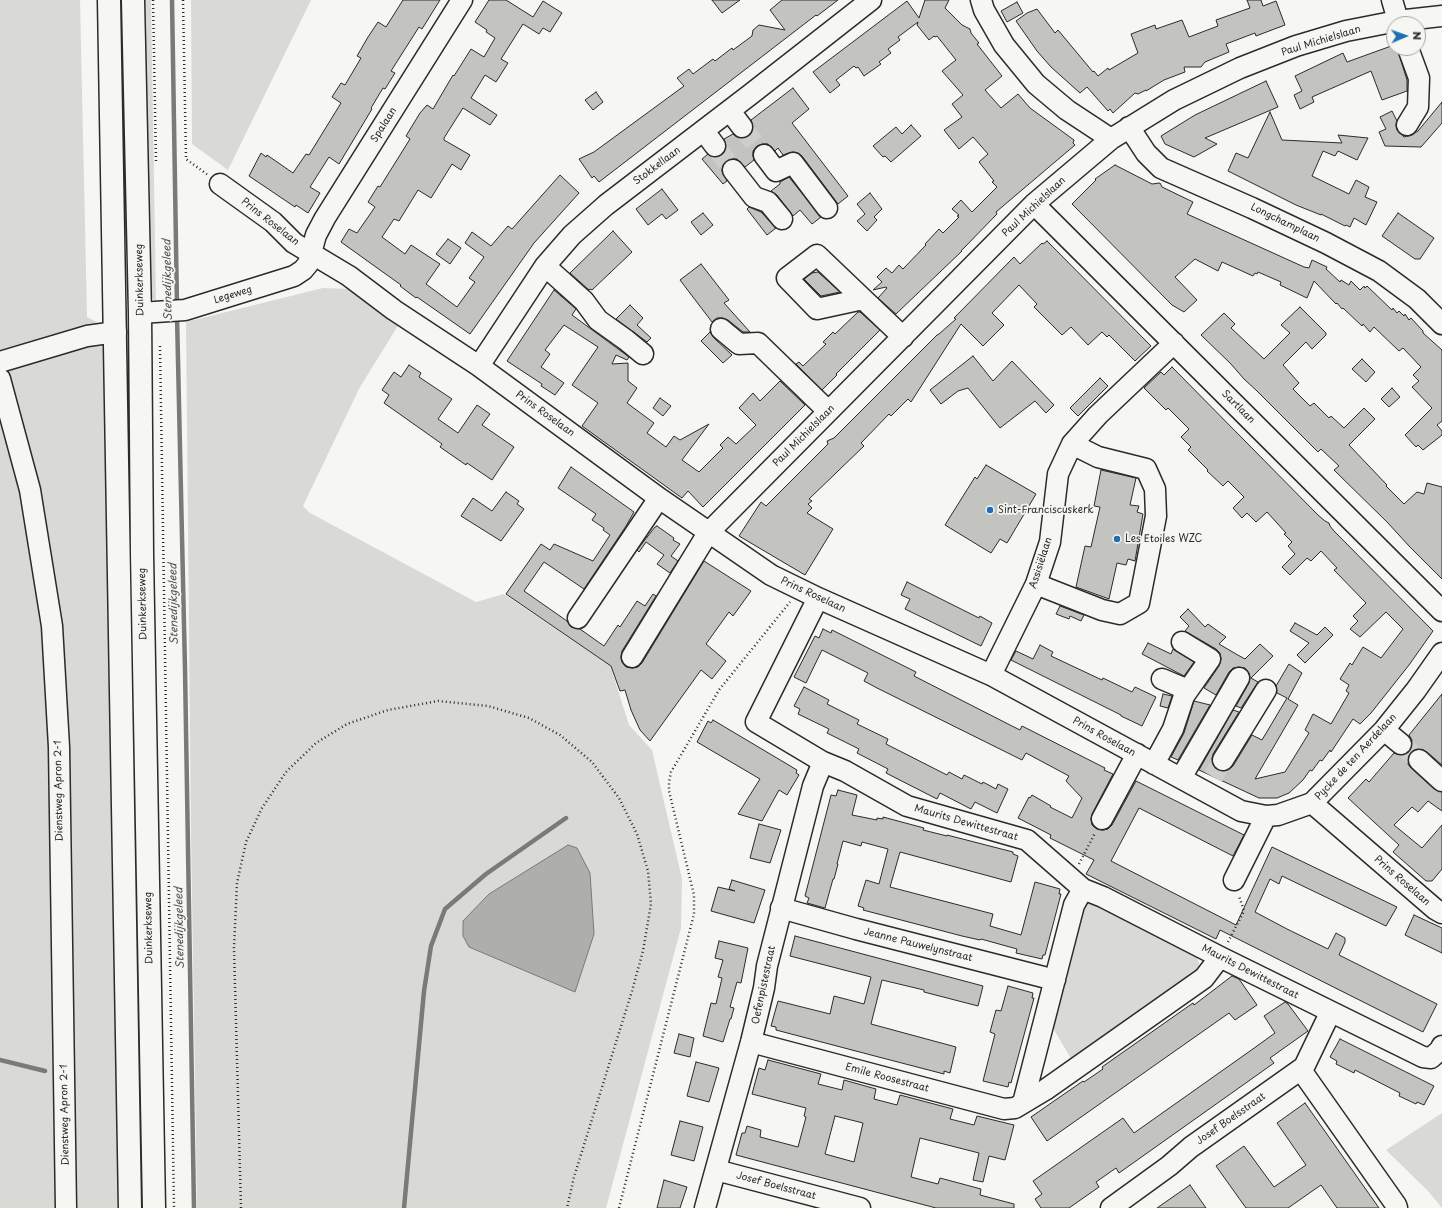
<!DOCTYPE html>
<html>
<head>
<meta charset="utf-8">
<style>
  body { margin:0 }
  #map { position:relative; width:1442px; height:1208px; overflow:hidden; background:#f6f6f2; font-family:"Playpen Sans",sans-serif }
  canvas { display:block }
  .north { position:absolute; left:1386px; top:16px; width:40px; height:40px; box-sizing:border-box; background:#f6f6f2; border:1px solid #a5a5a2; border-radius:50%; rotate:88deg; font-size:11px; font-weight:700; line-height:16px; text-align:center; color:#2b2b2b }
  .north::after { content:''; display:block; margin:auto; width:14px; height:18px; background:#1f6fb2; clip-path:polygon(50% 0,100% 100%,50% 72%,0 100%) }
</style>
</head>
<body>
<div id="map">
<canvas width="1442" height="1208"></canvas>
<div class="north">N</div>
</div>
<script>
const c = document.querySelector('canvas').getContext('2d');
c.lineJoin = 'round';
function fill(path, color) {
  c.fillStyle = color;
  c.fill(path, 'evenodd');
}
function toPath(rows) {
  const path = new Path2D();
  for (const r of rows) {
    path.moveTo(r[0], r[1]);
    for (let i = 2; i < r.length; i += 2) path.lineTo(r[i], r[i + 1]);
  }
  return path;
}
function strokePath(path, color, width, dash) {
  c.strokeStyle = color;
  c.lineWidth = width;
  c.lineCap = dash ? 'butt' : 'round';
  c.setLineDash(dash || []);
  c.stroke(path);
}
function drawText(font, color, halo, rows, align = 'center') {
  c.font = font + ' "Playpen Sans",sans-serif';
  c.lineWidth = 3.5;
  c.setLineDash([]);
  c.textBaseline = 'middle';
  c.strokeStyle = halo;
  c.fillStyle = color;
  for (const [text, x, y, turn = 0] of rows) {
    c.save();
    c.translate(x, y);
    c.rotate((+turn || 0) * Math.PI / 180);
    c.textAlign = isNaN(turn) ? turn : align;
    if (halo) c.strokeText(text, 0, 0);
    c.fillText(text, 0, 0);
    c.restore();
  }
}
const green = toPath([
  [0,0,80,0,87,317,116,332,130,1208,0,1208],
  [144,0,151,0,156,302,149,294],
  [191,0,311,0,228,170,192,144],
  [323,288,349,289,399,324,360,387,303,506,310,513,476,602,504,594,606,663,609,662,629,725,652,750,682,879,681,928,606,1208,197,1208,191,835,186,322],
  [1091,902,1196,952,1200,967,1198,975,1074,1064,1049,1021,1084,905],
  [1442,1113,1442,1208,1428,1191,1386,1150]
]);
const water = toPath([
  [568,845,577,848,590,873,594,934,575,992,469,947,463,936,463,921,489,894,568,845]
]);
const stream = toPath([
  [172,0,177,306],
  [177,316,185,669,194,1208],
  [0,1060,45,1071],
  [404,1208,424,991,431,946,445,909,486,874,566,818]
]);
const building = toPath([
  [403,0,440,0,422,29,419,27,391,71,395,73,385,89,383,88,371,108,372,109,339,164,329,157,310,187,320,193,308,213,296,205,295,207,249,176,261,153,266,157,267,155,293,173,306,154,309,155,341,103,332,97,341,83,345,85,361,58,357,56,368,37,378,22,386,27,403,0],
  [489,0,506,0,533,17,543,1,562,13,550,32,543,28,539,34,523,24,501,59,508,63,496,82,485,75,471,98,497,115,490,125,463,108,444,138,444,140,470,155,461,170,452,164,431,198,418,190,399,221,394,219,382,237,405,254,411,245,440,264,426,284,457,307,475,282,469,278,484,257,465,243,472,232,491,246,508,226,512,229,560,175,579,193,534,243,470,334,417,297,416,298,400,286,401,285,341,242,349,229,357,233,375,207,368,202,378,186,380,187,410,139,406,136,420,113,427,105,433,109,453,75,454,76,471,49,484,57,495,38,486,32,487,30,475,22,489,0],
  [712,0,740,0,722,13,712,0],
  [782,0,838,0,817,16,816,15,599,182,594,176,592,178,579,159,594,152,684,86,677,78,689,69,693,74,713,59,715,61,732,48,733,50,752,36,753,30,759,25,785,30,770,10,782,0],
  [925,0,949,0,945,8,962,25,970,29,971,33,979,43,977,44,1002,76,985,90,1001,108,1018,94,1030,108,1074,140,1073,143,1075,145,996,212,997,214,961,251,962,251,896,314,878,298,887,288,886,287,873,290,882,282,877,277,886,268,892,273,899,265,903,269,926,245,925,244,939,229,943,233,959,217,957,216,959,215,952,209,961,200,972,212,997,187,992,182,994,181,979,162,988,154,973,137,959,149,944,130,962,117,952,104,963,95,942,71,956,60,937,36,935,37,934,36,929,40,917,25,918,22,898,37,900,40,888,49,891,53,879,62,881,64,864,76,858,67,856,68,854,66,836,80,840,85,830,93,813,72,907,1,919,18,925,0],
  [1247,0,1261,0,1263,6,1276,1,1285,25,1256,36,1255,33,1226,44,1229,52,1205,62,1201,67,1184,67,1185,72,1164,80,1146,91,1146,90,1138,94,1135,93,1113,113,1110,109,1108,111,1087,87,1080,93,1051,67,1037,51,1016,21,1027,13,1037,9,1055,33,1058,30,1093,72,1094,71,1098,76,1108,68,1109,70,1138,53,1131,34,1155,25,1156,29,1182,20,1189,37,1218,26,1216,20,1250,8,1247,0],
  [1017,2,1023,13,1007,22,1001,11,1017,2],
  [1394,45,1394,48,1397,48,1407,80,1407,91,1382,100,1371,71,1312,97,1314,102,1300,109,1294,95,1302,91,1295,76,1343,53,1347,62,1394,45],
  [1266,81,1278,107,1205,138,1217,144,1194,157,1165,144,1161,136,1195,115,1266,81],
  [793,88,809,109,792,123,848,196,838,204,802,156,798,153,793,152,783,155,778,148,775,151,768,144,762,144,757,146,753,151,753,156,754,160,745,167,737,159,731,159,726,161,723,165,722,171,727,181,723,184,702,159,708,154,711,157,716,157,722,155,726,150,726,145,724,139,733,134,737,137,743,138,749,136,752,132,753,126,751,120,793,88],
  [596,92,603,102,593,110,585,100,596,92],
  [1442,102,1442,123,1421,147,1385,146,1379,132,1386,129,1380,117,1392,111,1397,121,1396,125,1397,130,1404,137,1412,135,1418,131,1442,102],
  [1270,112,1282,140,1342,143,1338,135,1368,138,1357,160,1338,151,1335,156,1323,151,1312,176,1349,194,1356,180,1369,187,1365,197,1377,202,1366,225,1354,218,1350,227,1346,225,1345,226,1321,214,1321,215,1296,205,1228,171,1236,153,1248,158,1270,112],
  [911,125,921,136,891,162,885,156,883,157,873,146,896,127,902,134,911,125],
  [1115,165,1152,184,1160,183,1162,187,1193,202,1187,214,1304,267,1309,268,1312,260,1327,267,1326,269,1340,282,1341,280,1349,285,1351,281,1360,290,1364,286,1365,288,1367,286,1392,310,1393,308,1397,313,1399,311,1404,316,1405,314,1409,320,1411,318,1423,331,1423,333,1442,350,1442,421,1437,425,1442,431,1442,435,1423,450,1418,445,1416,447,1405,435,1432,408,1412,387,1419,381,1413,375,1421,367,1403,348,1399,351,1374,327,1370,332,1363,324,1362,326,1343,308,1342,309,1337,303,1336,304,1314,281,1307,298,1280,285,1281,282,1258,272,1257,274,1255,273,1253,276,1222,262,1218,271,1195,259,1175,277,1197,300,1184,312,1172,305,1072,204,1096,180,1095,179,1115,165],
  [789,177,821,217,812,224,800,210,793,216,777,195,771,191,780,184,780,182,789,177],
  [662,189,678,210,666,219,662,214,648,225,636,209,662,189],
  [870,193,882,209,874,217,877,220,867,231,857,221,865,214,857,204,870,193],
  [749,207,761,212,776,228,767,235,747,209,749,207],
  [703,213,713,225,701,235,691,222,703,213],
  [1398,213,1434,238,1420,259,1415,259,1382,236,1398,213],
  [613,231,632,252,592,290,590,289,589,290,570,273,613,231],
  [448,239,461,248,450,264,436,254,448,239],
  [1047,241,1151,346,1135,361,1109,335,1107,337,1102,332,1088,345,1071,327,1062,335,1034,307,1037,304,1019,285,992,313,1004,325,983,346,961,324,911,402,908,399,891,416,889,414,861,443,864,446,809,499,812,501,808,504,812,508,807,513,833,529,805,575,739,536,761,502,766,506,828,444,827,441,834,438,937,335,939,334,956,319,954,318,1014,257,1020,264,1042,243,1043,244,1047,241],
  [701,264,729,300,724,303,750,332,743,332,728,320,723,318,717,318,712,322,680,280,701,264],
  [818,272,840,292,821,296,804,279,812,273,818,272],
  [554,290,576,309,572,315,629,357,627,360,616,355,612,364,628,363,628,381,637,388,627,403,654,423,647,433,666,447,674,436,680,440,709,424,682,460,699,472,723,448,720,445,728,437,736,444,756,425,739,408,753,393,760,401,780,381,805,405,703,507,688,491,682,498,582,426,598,403,572,385,598,347,564,325,545,350,550,354,541,367,564,383,555,395,541,386,542,384,507,361,554,290],
  [630,305,643,318,637,325,651,338,647,342,616,319,630,305],
  [1300,307,1326,333,1326,335,1312,349,1306,342,1283,365,1299,383,1293,389,1310,406,1314,403,1329,418,1331,416,1344,428,1364,408,1375,419,1349,445,1387,485,1386,486,1404,504,1417,492,1424,494,1427,483,1442,487,1442,579,1409,546,1387,522,1334,470,1339,466,1321,449,1318,452,1257,391,1244,379,1231,364,1201,335,1224,313,1235,324,1231,328,1264,359,1290,333,1281,325,1300,307],
  [858,312,860,312,880,330,836,374,837,375,822,390,796,364,799,362,803,366,826,344,823,342,833,332,835,334,858,312],
  [710,332,714,338,732,355,723,363,701,341,710,332],
  [973,356,993,381,1012,361,1054,405,1046,413,1035,401,1000,428,968,388,958,391,941,404,930,390,973,356],
  [1362,359,1375,372,1366,382,1352,369,1362,359],
  [409,365,421,373,419,377,452,399,438,419,458,433,477,405,490,414,482,425,514,447,492,480,467,463,466,465,440,447,442,444,384,403,389,395,382,390,394,372,401,377,409,365],
  [1172,367,1318,515,1325,521,1329,523,1330,526,1334,531,1433,631,1409,665,1371,713,1360,724,1353,719,1331,752,1330,750,1322,761,1320,760,1312,771,1310,770,1303,780,1289,793,1277,798,1259,798,1199,770,1233,710,1239,712,1213,754,1212,759,1213,766,1217,770,1222,771,1228,770,1233,766,1252,735,1262,740,1287,698,1277,693,1276,686,1289,664,1302,673,1288,699,1298,705,1255,779,1285,772,1309,733,1305,730,1313,714,1331,724,1349,693,1346,691,1349,685,1340,679,1350,663,1352,665,1363,647,1381,658,1403,629,1386,612,1360,637,1350,629,1358,621,1353,616,1366,603,1334,570,1337,568,1321,551,1311,561,1307,558,1290,575,1282,567,1295,554,1288,546,1292,542,1284,534,1286,533,1267,512,1256,522,1247,513,1242,518,1233,508,1244,497,1228,481,1223,486,1207,471,1208,470,1188,450,1191,447,1181,437,1189,429,1168,408,1166,410,1144,388,1161,372,1164,375,1172,367],
  [1100,378,1108,386,1078,416,1070,408,1100,378],
  [1392,388,1400,397,1389,407,1381,399,1392,388],
  [660,398,671,406,663,416,653,408,660,398],
  [986,465,1036,494,1007,543,1000,539,991,553,945,525,975,477,977,479,986,465],
  [571,467,634,512,626,526,584,589,544,562,524,591,567,621,571,627,580,629,604,646,618,625,620,627,637,601,645,606,653,594,656,596,622,651,621,657,622,662,626,667,632,668,638,667,642,663,704,561,751,591,733,616,729,612,706,644,726,661,712,679,701,670,650,741,640,730,631,710,625,690,620,691,611,666,506,594,541,544,550,550,554,544,593,561,610,535,603,530,604,528,592,520,596,514,558,488,571,467],
  [1101,470,1136,478,1130,505,1139,506,1137,512,1143,514,1135,561,1128,559,1126,565,1117,563,1109,599,1076,587,1085,546,1091,547,1100,507,1094,506,1101,470],
  [506,492,519,501,517,504,524,509,501,541,461,516,473,498,492,511,506,492],
  [657,526,674,538,673,540,680,544,671,556,678,561,670,573,657,564,664,555,646,542,639,552,637,550,655,527,657,526],
  [907,582,979,618,980,616,992,623,981,646,905,609,910,599,901,595,907,582],
  [1060,606,1084,615,1081,621,1070,616,1069,619,1056,614,1060,606],
  [1188,609,1205,627,1208,624,1226,637,1219,644,1236,654,1245,659,1260,644,1273,656,1251,678,1258,682,1241,708,1236,706,1249,683,1250,678,1249,673,1245,668,1239,667,1233,668,1229,672,1216,695,1204,688,1219,666,1221,659,1220,653,1216,649,1185,631,1189,626,1180,617,1188,609],
  [1295,623,1317,635,1325,627,1333,635,1305,663,1297,655,1309,643,1290,631,1295,623],
  [823,629,831,633,832,630,916,672,914,676,1010,725,1020,730,1022,726,1105,768,1104,770,1113,774,1092,814,1091,819,1092,825,1097,829,1103,830,1108,829,1112,825,1136,781,1244,835,1233,856,1139,808,1111,861,1236,925,1272,847,1397,907,1386,926,1282,876,1279,884,1270,879,1255,912,1287,929,1328,949,1336,933,1345,938,1345,942,1339,955,1437,1004,1423,1032,1220,930,1216,939,1086,874,1094,860,1050,838,1051,835,1018,818,1029,797,1030,798,1032,795,1051,806,1050,807,1072,818,1082,798,1066,781,1069,776,1026,753,1022,760,877,688,864,681,868,673,822,650,806,683,794,677,815,636,819,638,823,629],
  [1148,643,1171,654,1173,649,1194,662,1184,676,1142,654,1148,643],
  [1040,645,1053,652,1051,656,1102,680,1103,678,1132,692,1135,687,1156,697,1142,726,1121,716,1121,715,1011,660,1016,651,1033,659,1040,645],
  [804,687,829,700,827,704,859,720,857,724,888,739,886,744,947,775,949,772,962,779,964,775,982,784,983,782,996,789,998,784,1008,789,997,813,975,802,971,809,940,793,937,799,886,773,888,769,857,753,859,749,827,733,829,729,798,714,800,709,794,706,804,687],
  [1163,694,1172,696,1168,708,1160,706,1163,694],
  [1442,694,1442,765,1427,752,1421,749,1415,749,1411,752,1408,758,1408,764,1411,768,1434,789,1442,792,1442,811,1428,801,1418,812,1412,807,1394,825,1422,848,1442,825,1442,869,1432,881,1426,881,1393,852,1399,845,1348,798,1366,779,1369,782,1394,753,1400,755,1405,755,1410,752,1412,746,1412,740,1409,735,1442,694],
  [1194,701,1210,705,1178,760,1171,757,1184,733,1194,701],
  [713,720,797,770,796,773,799,775,787,795,779,790,762,821,738,814,760,779,697,742,708,721,711,723,713,720],
  [838,790,857,795,852,815,877,820,877,818,883,819,883,817,924,828,923,830,947,836,947,835,1013,852,1013,854,1018,856,1011,882,900,852,890,887,993,914,990,926,1021,935,1035,882,1060,889,1059,894,1061,894,1045,955,1043,955,1042,959,1016,953,1017,949,981,939,980,940,962,936,863,910,864,908,858,906,866,880,879,884,888,849,862,842,861,846,843,841,837,864,838,864,834,879,833,879,825,908,807,903,809,898,805,896,831,795,836,796,838,790],
  [759,824,781,830,770,863,750,858,759,824],
  [732,880,765,890,754,923,711,911,718,887,735,891,729,889,732,880],
  [1414,915,1442,928,1442,953,1405,935,1414,915],
  [795,936,983,986,978,1006,924,992,924,990,882,980,871,1024,956,1047,950,1073,944,1071,944,1074,871,1055,776,1030,776,1027,771,1026,778,1001,830,1014,834,996,864,1004,871,977,790,956,795,936],
  [719,941,748,948,741,983,737,982,730,1007,734,1008,731,1019,730,1019,723,1042,703,1036,711,1003,716,1004,722,978,718,977,723,960,715,958,719,941],
  [1232,976,1239,979,1257,1005,1235,1020,1229,1013,1047,1141,1031,1117,1083,1081,1084,1082,1103,1069,1102,1067,1193,1003,1194,1005,1232,976],
  [1008,986,1033,993,1032,998,1034,998,1011,1083,1009,1082,1008,1087,983,1081,995,1034,990,1032,996,1010,1001,1011,1008,986],
  [1285,1002,1288,1004,1308,1031,1270,1058,1274,1063,1119,1173,1116,1168,1096,1182,1099,1187,1069,1208,1041,1208,1035,1199,1042,1194,1033,1181,1123,1118,1134,1133,1250,1051,1275,1033,1264,1016,1285,1002],
  [679,1034,694,1038,690,1057,674,1053,679,1034],
  [1340,1039,1434,1086,1424,1105,1417,1102,1416,1104,1399,1096,1400,1093,1355,1070,1354,1073,1336,1064,1337,1061,1330,1057,1340,1039],
  [768,1060,821,1074,818,1084,842,1090,844,1080,876,1089,874,1099,897,1105,900,1095,953,1109,950,1119,974,1125,977,1116,1014,1125,1005,1160,989,1156,983,1182,973,1180,979,1153,920,1138,911,1177,938,1184,940,1178,981,1189,980,1195,1014,1204,1014,1208,936,1208,736,1155,742,1133,745,1133,747,1126,761,1130,760,1137,798,1147,806,1117,804,1116,806,1108,752,1094,759,1068,765,1070,768,1060],
  [835,1116,863,1123,854,1162,825,1154,835,1116],
  [696,1062,719,1068,709,1102,687,1096,696,1062],
  [1305,1103,1379,1208,1337,1208,1321,1185,1288,1208,1246,1208,1216,1166,1244,1146,1274,1187,1306,1165,1277,1123,1305,1103],
  [680,1121,703,1127,694,1161,671,1155,680,1121],
  [664,1180,687,1187,680,1208,657,1208,664,1180],
  [1190,1185,1206,1208,1157,1208,1190,1185]
]);
const minorTunnel = toPath([
  [742,127,764,155],
  [715,146,733,170],
  [1401,744,1419,760],
  [1213,777,1223,760]
]);
const path = toPath([
  [153,0,156,163],
  [183,0,186,159,208,175],
  [160,346,174,1208],
  [1079,864,1095,833],
  [1228,942,1244,911,1239,896],
  [241,1208,234,948,237,883,246,842,262,808,286,772,316,743,347,724,388,710,438,701,488,706,529,718,560,735,592,762,619,798,637,834,648,871,651,904,643,951,632,991,574,1177,567,1208],
  [619,1208,694,914,694,895,669,791,669,782,671,772,719,690,790,602]
]);
const minor = toPath([
  [981,0,984,10,1004,45,1036,84,1067,110,1111,139],
  [1392,0,1399,24],
  [730,111,742,127],
  [1407,125,1418,107,1419,78,1408,48],
  [1129,127,1146,153,1161,168,1252,208,1326,243,1379,271,1417,299,1442,324],
  [704,131,715,146],
  [764,155,776,171,793,163,827,208],
  [733,170,754,197,768,202,782,219],
  [220,184,273,222,294,243,349,276,394,310,479,366,659,498,771,575,818,598,991,675,1241,811,1266,816,1278,815,1312,803,1435,909,1442,913],
  [1034,204,1442,611],
  [545,266,584,301,598,320,626,340,643,354],
  [863,299,817,309,787,278,817,255,903,337],
  [140,313,185,310,294,276,303,270,308,264,316,235,325,218,462,0],
  [721,329,739,344,758,343,828,411],
  [0,362,87,336,116,332],
  [479,366,545,266,572,235,606,205,751,94,871,0],
  [0,379,30,490,52,626,59,747,66,1208],
  [1036,584,1102,610,1120,614,1139,603,1156,516,1155,489,1146,469,1098,457,1072,444],
  [818,598,756,722,823,762,845,771,907,806,1027,840,1083,889,1103,897,1220,957,1423,1057,1431,1058,1440,1050,1442,1046],
  [578,618,659,498],
  [632,657,708,533,1034,204,1111,139,1174,100,1240,68,1296,46,1346,31,1397,21,1442,16],
  [991,675,1036,584,1050,542,1058,474,1072,444,1098,415,1174,343],
  [1162,679,1188,690],
  [1384,730,1401,744],
  [1223,760,1266,690],
  [1419,760,1442,781],
  [1154,764,1173,729,1184,696,1210,659,1182,642],
  [1181,778,1239,678],
  [1312,803,1384,730,1416,690,1442,653],
  [1102,819,1137,754],
  [1234,880,1266,816],
  [781,908,856,929,1055,980],
  [751,1042,1004,1109,1015,1108,1045,1090,1204,978,1220,957],
  [1301,1070,1396,1205,1397,1208],
  [1023,1103,1074,905,1083,889],
  [716,1170,860,1208],
  [705,1208,751,1042,764,988,767,966,813,786,823,762],
  [1111,1208,1169,1166,1191,1147,1304,1067,1330,1013]
]);
const major = toPath([
  [109,0,130,1208],
  [133,0,140,313,142,554,154,1208]
]);
const markers = [
  [990,510,4,"#1f6fb2"],
  [1117,539,4,"#1f6fb2"]
];
const streetNames = [
  ["Paul Michielslaan",1321,41,-17],
  ["Spalaan",384,125,-58],
  ["Stokkellaan",657,166,-37],
  ["Paul Michielslaan",1034,207,-43],
  ["Prins Roselaan",270,222,38],
  ["Longchamplaan",1285,223,26],
  ["Duinkerkseweg",140,280,-91],
  ["Legeweg",233,295,-17],
  ["Sartlaan",1238,407,45],
  ["Prins Roselaan",545,414,36],
  ["Paul Michielslaan",804,436,-45],
  ["Assisiëlaan",1041,563,-72],
  ["Prins Roselaan",813,595,25],
  ["Duinkerkseweg",143,604,-91],
  ["Prins Roselaan",1104,737,29],
  ["Pycke de ten Aerdelaan",1356,757,-47],
  ["Dienstweg Apron 2-1",59,791,-91],
  ["Maurits Dewittestraat",966,823,16],
  ["Prins Roselaan",1402,881,41],
  ["Duinkerkseweg",149,928,-91],
  ["Jeanne Pauwelynstraat",918,945,14],
  ["Maurits Dewittestraat",1250,972,27],
  ["Oefenpistestraat",764,985,-78],
  ["Emile Roosestraat",887,1078,15],
  ["Dienstweg Apron 2-1",65,1115,-91],
  ["Josef Boelsstraat",1231,1119,-35],
  ["Josef Boelsstraat",776,1186,15]
];
const poiNames = [
  ["Sint-Franciscuskerk",998,510],
  ["Les Etoiles WZC",1125,539]
];
const waterNames = [
  ["Stenedijkgeleed",168,280,-91],
  ["Stenedijkgeleed",174,604,-91],
  ["Stenedijkgeleed",180,928,-91]
];
fill(green, '#d9d9d5');
fill(water, '#aeaeab');
strokePath(water, '#7a7a78', 1);
strokePath(stream, '#7a7a78', 4.5);
fill(building, '#c3c3c0');
strokePath(building, '#2b2b2b', 1);
strokePath(minorTunnel, '#cdcdca', 20, [20, 10]);
strokePath(minor, '#2b2b2b', 23);
strokePath(major, '#2b2b2b', 25);
strokePath(path, '#2b2b2b', 2.5, [1, 3]);
strokePath(minor, '#f6f6f2', 20);
strokePath(major, '#f6f6f2', 22);
for (const [x, y, r, color] of markers) {
  const dot = new Path2D();
  dot.arc(x, y, r, 0, 2 * Math.PI);
  c.fillStyle = color;
  c.fill(dot);
  strokePath(dot, '#f6f6f2', 1.5);
}
drawText('10px', '#2b2b2b', '#f6f6f2', streetNames);
drawText('10px', '#2b2b2b', '#f6f6f2', poiNames, 'left');
drawText('italic 11px', '#525251', '#f6f6f2', waterNames);
</script>
</body>
</html>
